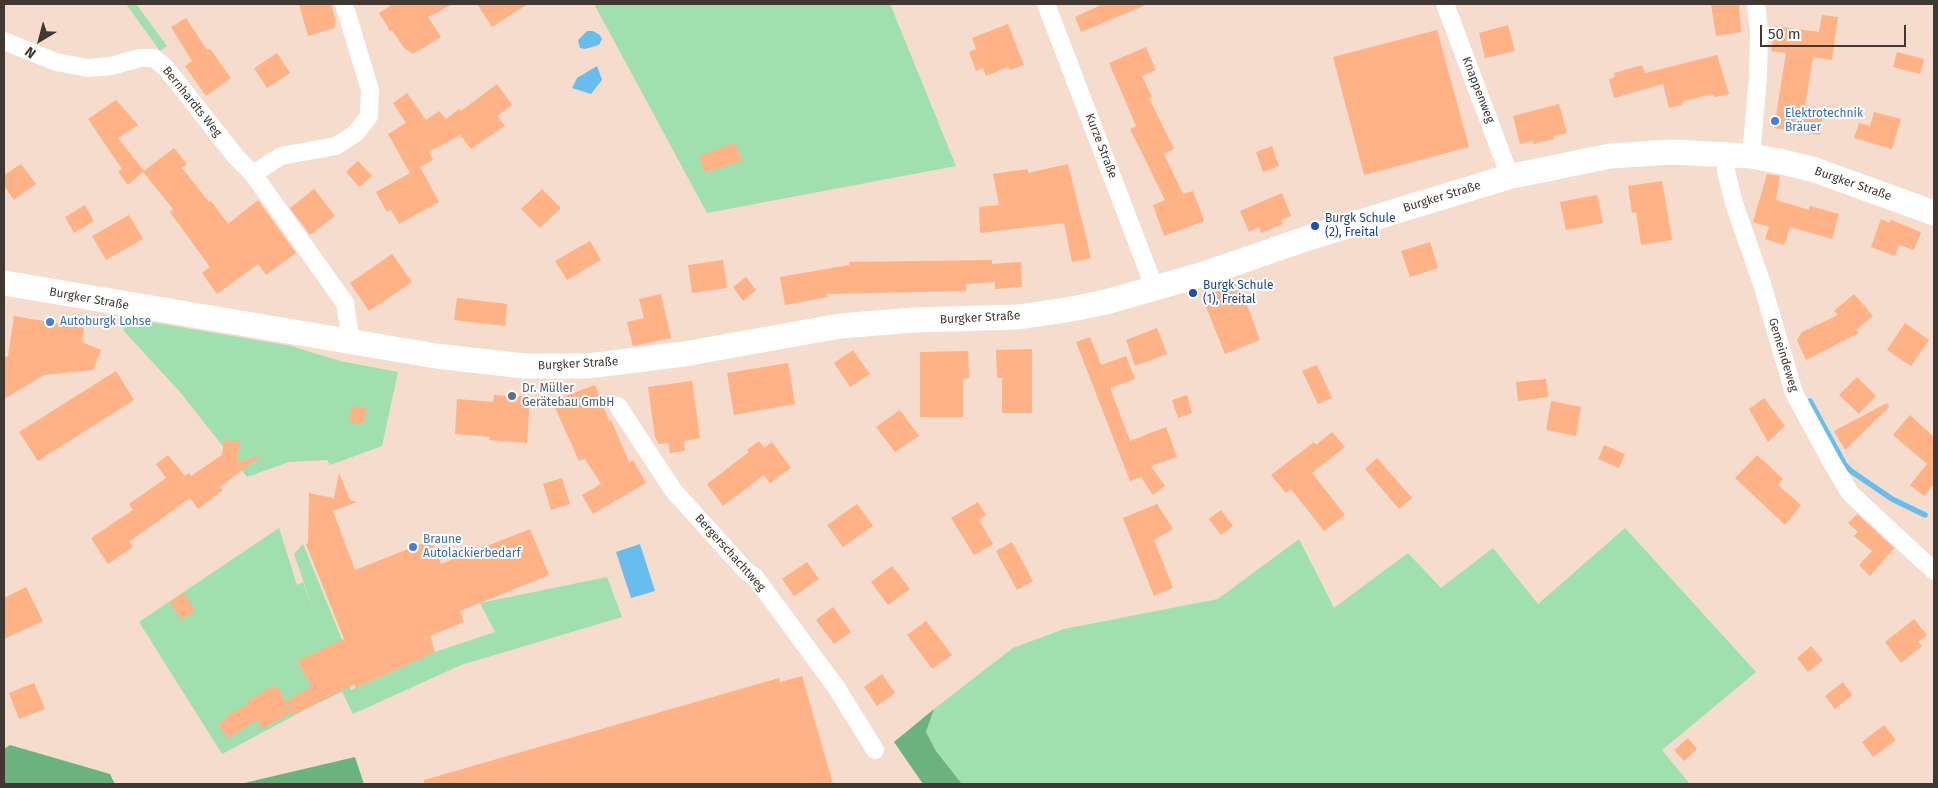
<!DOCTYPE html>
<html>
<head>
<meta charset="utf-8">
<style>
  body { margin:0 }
  #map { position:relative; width:1938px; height:788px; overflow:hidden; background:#f5dccc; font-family:"Fira Sans",sans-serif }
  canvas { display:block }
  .frame { position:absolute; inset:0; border:5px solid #413831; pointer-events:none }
  .north { position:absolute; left:15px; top:15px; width:50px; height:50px; -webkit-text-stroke:4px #fff; paint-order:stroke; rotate:217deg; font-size:14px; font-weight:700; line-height:20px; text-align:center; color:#413831 }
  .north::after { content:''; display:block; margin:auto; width:18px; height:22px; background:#413831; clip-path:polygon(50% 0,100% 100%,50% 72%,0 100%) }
  .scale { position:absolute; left:1760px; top:25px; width:146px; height:22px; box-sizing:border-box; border:2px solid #413831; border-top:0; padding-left:6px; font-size:15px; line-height:18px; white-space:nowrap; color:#413831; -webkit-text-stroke:4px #fff; paint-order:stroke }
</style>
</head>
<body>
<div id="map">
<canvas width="1938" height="788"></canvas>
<div class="frame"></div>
<div class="north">N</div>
<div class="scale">50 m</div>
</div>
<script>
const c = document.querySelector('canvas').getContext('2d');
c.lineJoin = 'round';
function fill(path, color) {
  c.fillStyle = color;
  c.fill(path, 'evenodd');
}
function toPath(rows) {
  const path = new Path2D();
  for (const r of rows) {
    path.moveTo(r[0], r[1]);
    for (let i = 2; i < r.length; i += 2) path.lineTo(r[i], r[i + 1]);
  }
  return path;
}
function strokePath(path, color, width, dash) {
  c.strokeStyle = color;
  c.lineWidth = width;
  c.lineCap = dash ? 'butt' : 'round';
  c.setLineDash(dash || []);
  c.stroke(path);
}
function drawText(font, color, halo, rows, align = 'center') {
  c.font = font + ' "Fira Sans",sans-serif';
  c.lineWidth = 4;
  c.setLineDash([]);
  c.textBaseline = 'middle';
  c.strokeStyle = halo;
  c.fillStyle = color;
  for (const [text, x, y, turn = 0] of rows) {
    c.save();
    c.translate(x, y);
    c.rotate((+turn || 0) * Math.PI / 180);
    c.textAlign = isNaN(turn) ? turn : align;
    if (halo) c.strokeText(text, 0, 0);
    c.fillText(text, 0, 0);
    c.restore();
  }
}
const green = toPath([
  [126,4,136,4,167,46,160,51],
  [594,4,890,4,956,166,707,213],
  [133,319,291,346,340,361,398,372,382,446,330,465,327,460,289,462,247,477,180,392,123,330],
  [279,528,297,585,303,582,317,620,294,554,303,544,351,662,342,668,351,690,435,652,495,632,480,603,607,577,622,617,461,665,353,714,342,692,312,706,222,754,139,622],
  [1625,528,1756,672,1662,750,1690,784,962,784,936,751,926,732,934,709,1013,648,1064,629,1218,599,1299,539,1334,608,1408,553,1441,588,1493,548,1538,604]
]);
const forest = toPath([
  [934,709,926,732,936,751,962,784,923,784,894,742],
  [10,745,110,774,115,784,4,784,4,749],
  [355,757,364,784,240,784]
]);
const water = toPath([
  [587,31,593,31,600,35,602,39,599,45,585,49,580,48,578,40],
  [597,66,602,80,591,94,572,88,577,78],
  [640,544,655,591,631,598,616,552]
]);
const stream = toPath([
  [1810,401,1845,465,1851,471,1892,499,1925,515]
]);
const building = toPath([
  [299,4,331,4,336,21,334,24,335,28,308,36],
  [393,4,453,4,428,17,441,37,413,54,404,48,392,30,390,31,379,13],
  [477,4,528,4,492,27],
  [1103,4,1148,4,1081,32,1075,17],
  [1711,4,1739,4,1741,32,1716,36],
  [1822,15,1838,17,1832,60,1813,57,1805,106,1824,109,1820,135,1774,128,1786,53,1771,51,1775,26,1819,32],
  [186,18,207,50,210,49,231,78,206,96,185,66,192,61,171,27],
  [1008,24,1024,65,1010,70,1008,67,986,76,983,68,976,71,969,52,976,49,972,38],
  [1508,25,1515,51,1485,58,1479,33],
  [1437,30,1469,147,1364,175,1333,57],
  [1146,47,1156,70,1142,76,1152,97,1149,98,1174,149,1164,154,1183,194,1193,191,1204,221,1164,236,1153,205,1165,200,1130,129,1136,126,1109,63],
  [1897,52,1924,59,1920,74,1893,67],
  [277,53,290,73,267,88,254,68],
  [1717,55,1729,94,1715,97,1712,94,1684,101,1681,105,1669,108,1663,84,1614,98,1609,79,1615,77,1614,73,1642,65,1645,73],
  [497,84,512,105,497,116,505,126,471,149,460,135,429,152,433,160,420,167,439,202,399,224,391,210,387,212,376,192,410,173,388,134,406,123,393,103,407,93,426,120,439,111,446,119,459,109,461,111],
  [116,100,138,125,118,138,144,171,174,148,187,164,182,168,209,202,211,201,228,224,258,200,296,253,266,275,258,264,217,294,202,273,210,267,170,212,173,209,143,172,128,185,118,172,122,169,88,119],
  [1559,104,1567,133,1553,136,1554,139,1534,144,1533,141,1520,144,1513,116],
  [1874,112,1901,119,1892,149,1854,138,1859,123,1870,126],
  [735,143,742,161,705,173,699,156],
  [1272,146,1279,166,1263,172,1256,152],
  [358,161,372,176,359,187,346,172],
  [21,164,36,184,14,200,4,186,4,175],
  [1068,164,1091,258,1072,262,1064,223,980,233,979,207,999,205,993,174,1028,169,1028,173],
  [1767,174,1780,176,1776,200,1809,210,1810,206,1839,214,1832,239,1790,227,1784,245,1765,239,1769,227,1753,222],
  [1662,181,1672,240,1641,245,1636,212,1632,213,1628,186],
  [314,189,335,216,310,235,290,208],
  [542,189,561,208,540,228,521,209],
  [1282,193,1291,216,1281,220,1283,224,1261,233,1259,227,1249,232,1240,211],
  [1597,195,1603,223,1566,230,1560,202],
  [85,205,94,221,74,233,65,217],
  [129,215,143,239,106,260,92,236],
  [1881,219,1890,223,1891,220,1921,232,1914,250,1899,245,1895,256,1871,247],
  [590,241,601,260,567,280,555,261],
  [1430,242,1438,268,1410,277,1401,251],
  [392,254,412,282,369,311,350,283],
  [723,260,727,288,692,293,688,265],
  [992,260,992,264,1021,262,1022,287,995,289,995,282,966,284,966,291,827,294,828,297,785,305,780,277,849,265,849,262],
  [746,277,756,290,743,301,733,287],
  [1239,283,1260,340,1225,354,1202,297],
  [661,294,671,338,633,346,627,322,644,318,639,299],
  [1854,294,1873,316,1856,330,1859,333,1806,360,1797,340,1802,332,1838,315,1834,311],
  [457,298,507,304,505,326,454,320],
  [14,316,84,328,82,342,101,350,93,370,44,375,4,399,4,358,8,356],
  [1905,323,1929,340,1911,366,1887,350],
  [1157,328,1167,354,1135,366,1126,340],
  [1090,337,1101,365,1126,356,1135,379,1110,388,1130,441,1166,427,1177,457,1151,466,1165,486,1153,495,1141,477,1130,481,1076,342],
  [1032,349,1032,413,1002,413,1002,378,997,378,996,350],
  [853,350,870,374,850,387,834,363],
  [968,351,969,378,963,379,963,417,920,417,920,352],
  [788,363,795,404,734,415,727,373],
  [1317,365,1332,398,1318,404,1302,371],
  [116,371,134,400,38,461,19,432],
  [1857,377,1876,396,1859,414,1839,395],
  [1546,379,1548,397,1518,401,1516,382],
  [692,381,700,438,684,441,685,451,670,453,668,443,659,444,655,437,648,387],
  [595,385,609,421,611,420,629,462,633,460,646,483,593,514,582,495,601,484,585,459,579,461,552,401],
  [494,395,530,397,527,443,489,440,490,437,455,434,457,399,493,402],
  [1187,395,1192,413,1178,418,1172,400],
  [1764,398,1785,426,1768,442,1749,409],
  [1551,401,1581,407,1576,436,1546,430],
  [1887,403,1889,407,1845,450,1834,431],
  [352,406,367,409,364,424,349,422],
  [900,410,919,436,895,452,876,427],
  [1910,415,1934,437,1934,484,1924,496,1910,485,1927,464,1893,435],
  [1332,432,1345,447,1312,473,1345,515,1324,531,1291,489,1286,493,1271,475,1314,442,1316,445],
  [224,440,240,442,237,462,262,455,220,487,223,490,198,509,190,498,129,542,133,547,108,564,91,538,133,510,129,504,166,478,156,464,168,455,185,476,189,473,191,476,222,455],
  [759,441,764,448,772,442,791,468,770,483,764,475,723,506,707,484,749,452,747,450],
  [1604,445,1625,454,1619,468,1598,459],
  [1757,455,1783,479,1778,485,1801,505,1785,525,1735,478],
  [1377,458,1412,498,1399,509,1365,469],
  [339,473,350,500,357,502,333,511,355,570,431,540,441,564,530,529,549,575,460,611,464,622,430,636,435,652,356,688,354,684,294,715,286,701,311,687,297,661,344,639,306,544,308,543,309,493,334,498],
  [562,478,570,504,551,510,543,484],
  [978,502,986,515,979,520,993,544,974,555,951,518],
  [857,504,873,526,843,547,827,525],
  [1157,504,1173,529,1154,540,1173,588,1154,596,1123,518],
  [1221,510,1233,526,1221,535,1209,519],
  [1857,514,1894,548,1870,576,1859,565,1872,551,1854,536,1858,532,1848,523],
  [1012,542,1033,581,1017,590,996,551],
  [807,562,819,579,794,596,782,579],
  [892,566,910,589,888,605,871,582],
  [26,587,43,621,4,639,4,598],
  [184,593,195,611,181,620,170,602],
  [833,607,851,632,834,644,816,620],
  [1914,619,1927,635,1918,642,1922,646,1901,663,1885,642],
  [926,621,952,655,932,669,907,635],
  [1811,646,1823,660,1808,672,1797,658],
  [882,674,895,693,877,706,864,687],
  [802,676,833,784,424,784,424,780,779,678,780,682],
  [1843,682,1852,695,1835,709,1825,696],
  [34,683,45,709,19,719,9,693],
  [273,686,275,689,278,687,291,713,262,729,257,720,228,739,218,724,227,718,226,716,248,704,246,702],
  [1884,725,1896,740,1873,757,1862,742],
  [1688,738,1697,749,1684,761,1674,750]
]);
const street = toPath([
  [1046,4,1155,289],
  [1445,4,1506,166,1508,177],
  [4,41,56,62,88,68,111,66,140,58,154,58,166,68,236,157,253,174,345,303,349,329,348,341],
  [1727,154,1726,171,1734,203,1762,284,1794,393,1832,463,1850,493,1934,571],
  [1751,156,1758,77,1759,31,1756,4],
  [253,174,281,156,336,146,356,133,369,116,370,90,344,4],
  [618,406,673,490,747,572,755,577,836,687,875,750]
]);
const secondary = toPath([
  [4,283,436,356,524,366,588,366,684,354,840,326,914,320,1018,317,1072,309,1106,302,1204,274,1308,238,1508,177,1610,156,1671,152,1751,156,1783,162,1815,170,1934,213]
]);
const markers = [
  [1775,121,5,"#3f7fe0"],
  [1315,226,5,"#1a4fb4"],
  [1193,293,5,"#1a4fb4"],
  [50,322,5,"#3f7fe0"],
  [512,396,5,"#5c6f8a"],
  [413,547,5,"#3f7fe0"]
];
const streetNames = [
  ["Knappenweg",1478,90,69],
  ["Bernhardts Weg",192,102,51],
  ["Kurze Straße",1101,146,69],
  ["Burgker Straße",1853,184,19],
  ["Burgker Straße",1442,197,-17],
  ["Burgker Straße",89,299,10],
  ["Burgker Straße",980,318,-3],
  ["Gemeindeweg",1783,355,73],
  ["Burgker Straße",578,364,-3],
  ["Bergerschachtweg",730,553,48]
];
const shopNames = [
  ["Elektrotechnik",1785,114],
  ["Bräuer",1785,128],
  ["Autoburgk Lohse",60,322],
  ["Braune",423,540],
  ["Autolackierbedarf",423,554]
];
const transitNames = [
  ["Burgk Schule",1325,219],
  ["(2), Freital",1325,233],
  ["Burgk Schule",1203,286],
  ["(1), Freital",1203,300]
];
const serviceNames = [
  ["Dr. Müller",522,389],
  ["Gerätebau GmbH",522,403]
];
fill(green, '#a0dfae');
fill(forest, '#6bb37e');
fill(water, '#67beed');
strokePath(stream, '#67beed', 5.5);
fill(building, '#feb285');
strokePath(street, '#fff', 18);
strokePath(secondary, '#fff', 25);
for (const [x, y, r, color] of markers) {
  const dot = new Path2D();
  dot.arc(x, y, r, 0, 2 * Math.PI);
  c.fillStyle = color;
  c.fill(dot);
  strokePath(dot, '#fff', 2);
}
drawText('12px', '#413831', '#fff', streetNames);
drawText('12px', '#366cbe', '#fff', shopNames, 'left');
drawText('12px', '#164399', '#fff', transitNames, 'left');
drawText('12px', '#4e5e75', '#fff', serviceNames, 'left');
</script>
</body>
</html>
